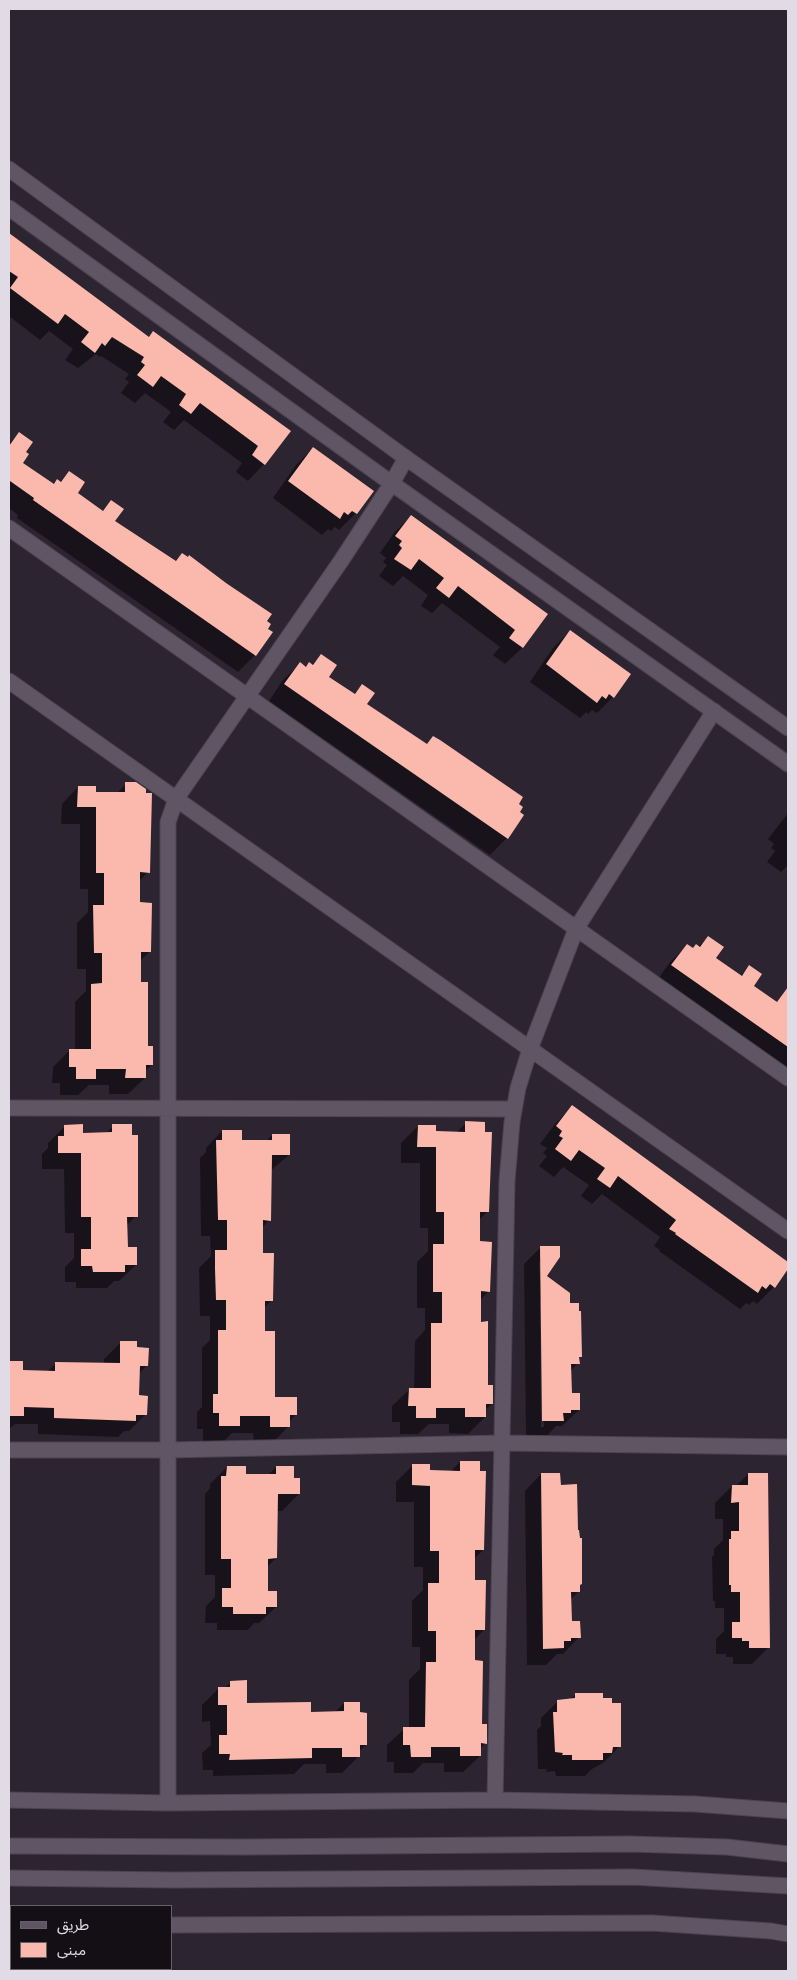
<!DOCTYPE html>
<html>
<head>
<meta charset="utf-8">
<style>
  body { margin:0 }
  #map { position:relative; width:797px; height:1980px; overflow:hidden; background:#2d2432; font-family:"Golos Text","Noto Sans Arabic",sans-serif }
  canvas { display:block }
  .frame { position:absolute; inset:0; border:10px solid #e1dbe5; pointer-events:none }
  .legend { position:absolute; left:10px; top:1905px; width:162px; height:65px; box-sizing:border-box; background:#130f15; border:1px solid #656168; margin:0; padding:6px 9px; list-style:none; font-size:15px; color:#e1dbe5 }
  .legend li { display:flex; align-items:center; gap:10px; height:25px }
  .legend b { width:25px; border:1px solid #656168 }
</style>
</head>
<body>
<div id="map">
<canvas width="797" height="1980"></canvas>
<div class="frame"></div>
<ul class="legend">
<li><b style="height:6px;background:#605565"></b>طريق</li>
<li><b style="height:14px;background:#fab9ac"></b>مبنى</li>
</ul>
</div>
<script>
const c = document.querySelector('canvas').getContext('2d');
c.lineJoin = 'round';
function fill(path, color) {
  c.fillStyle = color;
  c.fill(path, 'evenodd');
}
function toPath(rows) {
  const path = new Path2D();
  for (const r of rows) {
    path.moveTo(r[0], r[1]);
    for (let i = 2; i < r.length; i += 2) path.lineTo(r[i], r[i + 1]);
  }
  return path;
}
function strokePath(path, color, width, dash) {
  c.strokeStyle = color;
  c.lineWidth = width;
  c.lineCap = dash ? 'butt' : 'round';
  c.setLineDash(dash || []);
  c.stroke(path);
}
const shadow = toPath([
  [9,234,148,338,289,431,264,464,248,481,236,472,242,463,184,420,174,430,163,422,171,412,145,393,135,403,121,393,129,382,125,379,129,374,101,356,100,357,96,354,78,368,65,360,73,349,49,331,40,340,9,316],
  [19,434,24,452,21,463,54,485,60,482,69,472,76,494,101,512,111,502,114,521,174,562,182,554,265,622,255,655,238,672,17,518,18,515,9,508,9,443],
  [313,448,372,491,356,513,339,530,335,527,331,531,328,529,322,535,273,498,296,465],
  [411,516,546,614,522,648,505,664,493,655,500,647,442,603,432,613,421,606,428,595,403,576,393,586,379,576,387,565,383,562,386,558,380,553,394,533],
  [570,631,613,697,597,713,592,710,588,714,586,712,580,718,530,682,553,648],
  [321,656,328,677,353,695,363,685,366,705,426,745,434,737,517,804,518,812,523,816,507,838,490,855,269,701,283,680,300,664,305,668,311,665],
  [126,784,148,872,139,881,139,903,149,952,140,961,139,983,147,1047,152,1065,145,1071,145,1078,128,1094,109,1094,109,1085,89,1085,78,1095,60,1095,60,1083,52,1083,53,1067,69,1051,75,1051,75,1002,86,991,86,969,77,969,77,923,88,912,88,889,80,889,80,824,61,824,62,804,78,787,94,794,116,794],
  [788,813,788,865,781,872,767,862,775,851,771,848,774,844,768,839],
  [708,937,715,959,740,976,750,967,752,986,788,1010,788,1075,656,982,670,962,687,946,692,949,698,947],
  [572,1107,788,1263,788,1267,774,1287,757,1304,753,1301,749,1305,746,1303,740,1309,659,1251,660,1250,654,1246,660,1237,602,1194,592,1204,581,1196,589,1185,563,1167,554,1177,539,1166,547,1156,543,1153,547,1148,540,1144,555,1124],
  [466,1123,488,1211,479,1220,479,1242,489,1291,479,1301,479,1323,486,1387,492,1404,485,1410,485,1417,468,1434,449,1433,449,1424,429,1424,418,1434,400,1434,400,1422,392,1422,392,1406,409,1390,414,1390,415,1341,425,1330,425,1308,417,1308,417,1262,428,1251,428,1228,420,1228,420,1163,401,1163,401,1143,418,1126,434,1133,456,1133],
  [65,1126,81,1134,105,1134,113,1126,136,1216,126,1226,126,1248,136,1265,119,1281,114,1281,107,1288,76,1288,76,1282,65,1282,65,1267,74,1258,74,1233,65,1233,64,1169,42,1169,42,1154,48,1148,48,1143],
  [222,1131,241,1141,266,1141,272,1135,289,1155,270,1171,269,1220,262,1228,262,1254,272,1300,264,1308,263,1332,274,1398,296,1414,289,1422,289,1426,272,1443,254,1443,253,1433,232,1433,223,1442,203,1442,203,1429,197,1429,197,1412,202,1407,202,1348,210,1340,210,1316,200,1316,199,1268,211,1256,210,1236,201,1236,200,1158,206,1152,206,1148],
  [541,1247,545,1277,578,1312,581,1356,578,1359,578,1363,570,1372,570,1395,579,1410,562,1426,556,1426,546,1437,526,1437,524,1264],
  [539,1262,542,1262,542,1278,540,1281],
  [540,1301,542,1301,544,1427,541,1427],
  [121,1342,136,1348,147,1365,139,1374,138,1397,146,1414,129,1431,124,1431,118,1437,38,1434,38,1424,15,1424,9,1429,9,1362,22,1362,22,1372,47,1372,56,1363,104,1364,104,1359],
  [460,1462,483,1550,474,1559,473,1582,484,1630,474,1640,474,1662,481,1726,485,1743,480,1749,480,1756,463,1772,444,1772,444,1763,423,1763,413,1773,394,1773,394,1762,387,1762,387,1745,404,1729,409,1729,409,1680,420,1669,420,1647,412,1647,412,1601,423,1590,423,1567,414,1567,414,1502,396,1502,396,1482,413,1465,429,1472,450,1472],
  [227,1467,245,1475,268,1475,276,1467,293,1479,299,1494,282,1511,277,1511,276,1558,267,1567,266,1592,276,1607,259,1623,254,1623,248,1630,217,1630,217,1623,205,1623,206,1606,215,1597,215,1575,205,1575,205,1494,210,1488,210,1484],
  [541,1474,560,1486,577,1532,581,1584,579,1586,579,1591,570,1600,571,1622,579,1637,563,1654,557,1654,546,1665,527,1665,525,1491],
  [748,1474,769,1647,752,1664,733,1664,733,1657,726,1657,726,1654,716,1654,716,1639,724,1631,724,1608,715,1608,715,1601,713,1601,712,1557,714,1555,714,1549,723,1540,723,1519,715,1519,715,1503,732,1486,736,1486],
  [231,1682,246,1704,310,1713,335,1712,344,1703,359,1714,366,1745,359,1751,359,1756,342,1773,326,1773,326,1764,304,1764,294,1774,213,1776,213,1770,203,1770,202,1753,211,1745,210,1721,202,1722,202,1705,219,1688,225,1688],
  [576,1694,619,1747,603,1763,592,1769,585,1776,556,1776,555,1771,546,1772,547,1769,538,1769,537,1730,541,1726,541,1718,558,1701,570,1700]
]);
const building = toPath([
  [9,233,149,337,153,331,291,431,265,465,252,455,258,446,200,403,191,414,179,405,186,394,161,376,153,387,137,375,145,365,141,362,144,357,112,337,105,346,102,343,95,353,81,342,89,332,65,314,58,324,10,288,18,277,9,271],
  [19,432,33,442,26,452,29,454,23,463,54,484,57,479,61,482,69,471,85,482,78,493,103,511,111,500,124,509,115,521,176,561,182,553,188,557,189,555,226,583,272,614,267,621,271,624,268,629,273,632,256,656,33,500,34,498,10,481,9,483,9,446],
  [313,447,374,491,357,514,352,511,348,515,344,512,340,519,288,481],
  [411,515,548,614,523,648,509,638,515,630,458,586,449,598,436,588,444,578,419,559,411,570,394,559,402,548,399,545,402,541,395,536],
  [570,630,631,674,614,698,609,694,606,699,602,696,597,703,546,664],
  [321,654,337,665,329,677,355,694,362,684,375,693,367,704,427,744,433,736,440,740,523,797,519,804,523,807,520,812,524,815,508,839,284,684,300,662,306,667,309,662,313,665],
  [125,782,136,782,146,789,146,793,152,793,150,873,140,872,140,902,152,903,151,952,141,952,141,982,148,982,148,1046,153,1046,153,1065,146,1065,146,1078,125,1078,126,1069,96,1069,96,1079,76,1079,76,1067,69,1067,69,1049,91,1049,91,984,102,983,102,953,94,953,93,905,104,905,104,873,96,873,96,807,77,807,78,786,96,786,96,792,125,792],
  [708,936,724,947,716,958,742,976,749,965,762,974,754,986,777,1002,788,987,788,1047,671,965,687,944,693,948,696,944,700,947],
  [572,1105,788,1262,788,1269,775,1288,770,1284,766,1289,762,1286,758,1293,675,1234,676,1233,669,1229,676,1220,618,1176,610,1188,597,1179,605,1168,579,1150,571,1161,555,1149,563,1138,559,1136,562,1131,556,1126],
  [465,1121,485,1122,485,1132,492,1132,489,1212,480,1212,480,1241,492,1242,490,1292,481,1291,481,1322,488,1321,488,1385,493,1385,493,1404,486,1404,486,1417,465,1417,465,1408,436,1408,436,1418,416,1418,416,1406,408,1406,409,1388,431,1388,431,1323,442,1323,442,1292,433,1292,433,1244,444,1244,444,1212,436,1212,436,1147,417,1147,418,1125,436,1125,436,1131,465,1132],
  [83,1124,83,1133,112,1132,112,1124,132,1124,132,1135,138,1135,138,1217,127,1217,128,1247,137,1247,137,1265,125,1265,125,1272,93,1272,92,1266,81,1266,81,1249,91,1249,91,1217,81,1217,81,1153,58,1153,58,1136,64,1136,64,1125],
  [222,1130,242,1130,242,1140,272,1140,272,1134,290,1134,290,1155,272,1155,271,1221,263,1220,263,1253,274,1253,273,1301,265,1301,265,1331,275,1331,275,1397,297,1397,297,1415,290,1415,290,1427,270,1427,270,1416,240,1416,240,1426,219,1426,219,1413,213,1413,213,1394,218,1394,218,1330,226,1330,226,1300,216,1300,215,1269,215,1250,227,1250,227,1220,218,1220,216,1140,222,1140],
  [540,1246,560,1246,560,1257,547,1276,570,1293,570,1303,579,1303,579,1311,581,1311,582,1357,579,1357,580,1364,571,1364,572,1393,580,1393,580,1410,571,1410,571,1413,563,1413,564,1421,542,1421],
  [120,1341,137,1341,137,1347,149,1348,148,1366,140,1366,139,1395,148,1396,147,1415,136,1415,136,1421,54,1418,54,1408,24,1407,24,1416,9,1416,9,1361,23,1361,23,1370,55,1371,55,1362,120,1363],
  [460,1461,480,1461,480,1471,486,1471,484,1550,475,1550,475,1580,486,1580,485,1630,475,1630,475,1660,483,1661,482,1724,487,1724,487,1744,481,1743,481,1756,460,1756,460,1747,431,1747,431,1757,411,1757,410,1745,403,1745,403,1727,425,1727,426,1662,436,1662,436,1631,428,1631,428,1583,439,1583,439,1551,430,1551,430,1486,412,1485,412,1464,430,1464,430,1470,460,1471],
  [227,1466,246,1466,246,1474,276,1474,276,1466,294,1466,294,1478,300,1478,300,1494,278,1494,277,1558,268,1559,268,1591,277,1591,277,1607,266,1607,266,1614,233,1614,233,1607,222,1607,222,1588,231,1588,231,1559,221,1559,221,1476,226,1476],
  [541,1473,560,1473,561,1485,577,1484,578,1530,579,1530,580,1538,582,1538,582,1584,580,1585,580,1592,571,1592,572,1621,580,1621,581,1638,571,1638,571,1641,564,1641,564,1648,543,1649],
  [748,1473,768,1473,770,1648,749,1648,749,1641,742,1641,742,1638,732,1638,732,1622,740,1622,740,1592,731,1592,731,1585,729,1585,729,1539,731,1539,731,1531,739,1531,739,1502,731,1503,732,1485,748,1485],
  [247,1680,247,1703,311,1702,311,1712,344,1711,344,1702,360,1702,360,1712,367,1713,367,1745,360,1745,360,1757,342,1757,342,1748,312,1748,312,1758,229,1760,230,1754,219,1754,219,1735,227,1735,227,1705,218,1705,218,1687,230,1687,230,1681],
  [575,1693,603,1693,603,1698,612,1698,612,1703,621,1703,621,1747,613,1747,612,1753,603,1753,603,1760,572,1760,572,1755,562,1755,563,1753,555,1752,553,1712,557,1712,557,1700,575,1698]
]);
const street = toPath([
  [9,528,788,1078],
  [9,681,788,1231],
  [9,1108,514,1109],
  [9,1450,168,1450,502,1443,788,1447],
  [9,1800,168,1803,495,1800,695,1804,788,1811],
  [495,1800,507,1181,512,1122,518,1088,530,1049,576,929,714,711],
  [168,1803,168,822,176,799,341,561,392,483,406,458],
  [171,1925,652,1923,771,1931,788,1934],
  [9,1928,11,1928]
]);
const secondary = toPath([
  [9,169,406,458,788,728],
  [9,208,387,480,788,764],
  [9,1846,245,1847,630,1844,727,1847,788,1854],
  [9,1878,173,1880,633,1877,788,1886]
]);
fill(shadow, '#0007');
fill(building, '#fab9ac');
strokePath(street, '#4a434f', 17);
strokePath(secondary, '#4a434f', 17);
strokePath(street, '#605565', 15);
strokePath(secondary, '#605565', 15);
</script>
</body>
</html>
